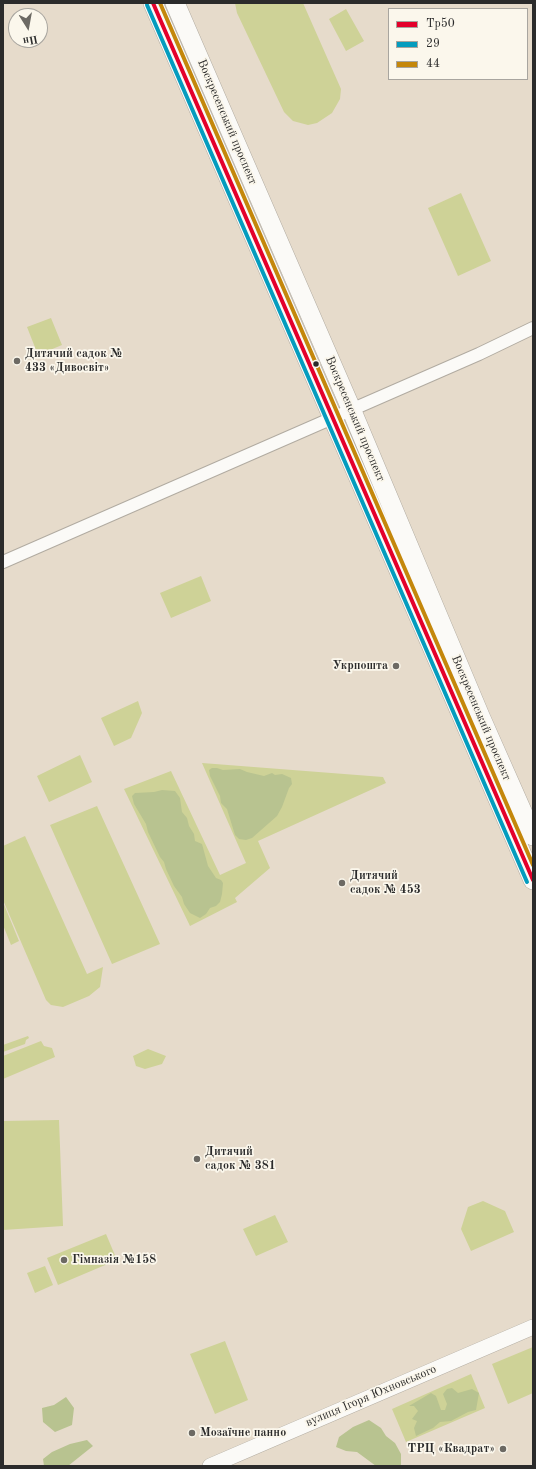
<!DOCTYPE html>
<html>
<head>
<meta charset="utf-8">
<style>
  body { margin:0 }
  #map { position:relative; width:536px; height:1469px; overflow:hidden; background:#e6dbcb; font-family:"Old Standard TT",serif }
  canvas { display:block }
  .frame { position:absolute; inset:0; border:4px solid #2b2b2b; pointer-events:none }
  .legend { position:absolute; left:388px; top:8px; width:140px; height:72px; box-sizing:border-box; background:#fbf7ec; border:1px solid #a8a59f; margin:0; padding:5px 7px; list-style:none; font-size:12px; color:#2b2b2b }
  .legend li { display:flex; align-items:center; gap:8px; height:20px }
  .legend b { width:20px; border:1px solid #a8a59f }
  .north { position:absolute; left:8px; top:8px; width:40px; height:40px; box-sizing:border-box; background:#fbf7ec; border:1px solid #a8a59f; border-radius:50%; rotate:169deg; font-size:11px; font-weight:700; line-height:16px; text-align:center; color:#2b2b2b }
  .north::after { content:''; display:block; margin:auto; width:14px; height:18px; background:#6c6963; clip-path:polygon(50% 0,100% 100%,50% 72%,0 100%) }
</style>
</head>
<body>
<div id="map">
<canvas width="536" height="1469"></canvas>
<div class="frame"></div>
<ul class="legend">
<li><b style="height:5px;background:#e4002b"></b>Тр50</li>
<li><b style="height:5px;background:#049cbe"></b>29</li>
<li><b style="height:5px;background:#c4870b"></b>44</li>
</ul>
<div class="north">Пн</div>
</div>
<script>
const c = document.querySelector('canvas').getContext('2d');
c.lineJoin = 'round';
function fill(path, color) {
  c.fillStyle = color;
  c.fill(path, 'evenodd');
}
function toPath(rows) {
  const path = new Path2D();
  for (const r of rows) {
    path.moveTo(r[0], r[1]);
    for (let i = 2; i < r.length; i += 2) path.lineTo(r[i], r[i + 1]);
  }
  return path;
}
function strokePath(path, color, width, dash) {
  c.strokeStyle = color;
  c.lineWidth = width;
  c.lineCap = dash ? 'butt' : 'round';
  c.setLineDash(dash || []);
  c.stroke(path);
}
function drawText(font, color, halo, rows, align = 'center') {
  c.font = font + ' "Old Standard TT",serif';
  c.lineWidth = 3.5;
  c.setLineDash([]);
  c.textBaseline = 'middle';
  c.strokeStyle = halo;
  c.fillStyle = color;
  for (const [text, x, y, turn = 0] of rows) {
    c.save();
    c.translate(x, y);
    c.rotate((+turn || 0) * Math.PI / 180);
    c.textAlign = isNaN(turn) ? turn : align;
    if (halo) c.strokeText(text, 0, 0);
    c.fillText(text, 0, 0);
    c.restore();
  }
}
const green = toPath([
  [235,3,303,3,341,89,340,99,332,113,317,123,308,125,293,121,284,112,237,13],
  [346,9,364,41,346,51,329,19],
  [461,193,491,261,458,276,428,208],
  [51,318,62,345,38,355,27,327],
  [201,576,211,601,171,618,160,593],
  [138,701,142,713,131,738,114,746,101,718],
  [80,755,92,782,49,802,37,776],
  [202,763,383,777,386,783,258,841,270,868,235,898,237,902,190,926,124,789,171,771,220,875,246,863],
  [97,806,160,944,112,964,50,825],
  [25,836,87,974,103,967,100,987,89,996,63,1007,51,1005,46,1000,3,900,3,846],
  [3,902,19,941,11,945,3,925],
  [28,1036,29,1038,26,1040,25,1044,3,1052,3,1045],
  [41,1041,44,1046,52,1048,55,1057,3,1079,3,1056],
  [148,1049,166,1056,162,1064,145,1069,136,1066,133,1056],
  [59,1120,63,1226,3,1230,3,1121],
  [483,1201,505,1211,514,1232,471,1251,461,1229,468,1207],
  [275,1215,288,1242,256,1256,243,1229],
  [106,1234,117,1260,58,1285,47,1258],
  [45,1266,53,1285,35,1293,27,1273],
  [225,1341,248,1400,215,1414,190,1354],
  [533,1347,533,1393,508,1404,492,1364],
  [471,1374,485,1408,406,1442,392,1409]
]);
const forest = toPath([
  [212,768,217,768,223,770,240,769,247,772,264,776,272,773,275,775,282,774,291,778,292,784,289,788,282,807,277,816,252,838,246,840,239,839,235,835,227,809,221,803,220,796,210,776,209,770],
  [162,790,175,791,180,798,182,812,187,818,189,826,194,834,195,841,202,844,208,866,216,878,221,880,223,883,222,894,220,902,216,906,210,908,206,914,200,918,190,913,184,904,182,897,174,886,166,869,164,862,160,857,148,832,146,824,134,804,132,796,135,793,154,792],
  [452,1388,458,1393,472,1389,479,1393,476,1410,468,1412,451,1421,440,1422,433,1428,416,1436,414,1428,417,1421,412,1419,418,1411,414,1406,409,1406,431,1393,436,1396,441,1410,445,1410,447,1404,443,1394,447,1389],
  [66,1397,74,1408,72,1425,55,1432,43,1422,42,1408,54,1405],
  [369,1420,381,1428,386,1436,395,1443,401,1454,401,1466,376,1466,357,1452,346,1451,336,1447,339,1437,353,1427],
  [87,1440,93,1446,68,1466,44,1466,43,1459,52,1452,70,1444]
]);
const minor = toPath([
  [3,562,479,354,533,328]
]);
const tertiary = toPath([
  [210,1466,533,1327]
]);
const primary = toPath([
  [153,3,533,880],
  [175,3,349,404,480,716,533,836]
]);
const bus1 = toPath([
  [153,3,533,880]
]);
const bus2 = toPath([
  [147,5,527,882]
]);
const bus3 = toPath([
  [160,3,533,865]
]);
const markers = [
  [17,361,4,"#6c6963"],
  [316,364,3.5,"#2b2b2b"],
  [396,666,4,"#6c6963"],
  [342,883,4,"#6c6963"],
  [197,1159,4,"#6c6963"],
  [64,1260,4,"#6c6963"],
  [192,1433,4,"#6c6963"],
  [503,1449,4,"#6c6963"]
];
const streetNames = [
  ["Воскресенський проспект",227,122,67],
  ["Воскресенський проспект",355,419,67],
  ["Воскресенський проспект",481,718,67],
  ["вулиця Ігоря Юхновського",371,1396,-23]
];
const poiNames = [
  ["Дитячий садок №",25,354],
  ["433 «Дивосвіт»",25,368],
  ["Укрпошта",388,666,"right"],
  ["Дитячий",350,876],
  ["садок № 453",350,890],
  ["Дитячий",205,1152],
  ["садок № 381",205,1166],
  ["Гімназія №158",72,1260],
  ["Мозаїчне панно",200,1433],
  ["ТРЦ «Квадрат»",495,1449,"right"]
];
fill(green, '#ced297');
fill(forest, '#b8c390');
strokePath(minor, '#b1aba1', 14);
strokePath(tertiary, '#b1aba1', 16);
strokePath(primary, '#b1aba1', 20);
strokePath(minor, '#fbfaf7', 12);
strokePath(tertiary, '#fbfaf7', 15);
strokePath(primary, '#fbfaf7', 19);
strokePath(bus1, '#e4002b', 4);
strokePath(bus2, '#049cbe', 4);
strokePath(bus3, '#c4870b', 4);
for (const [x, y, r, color] of markers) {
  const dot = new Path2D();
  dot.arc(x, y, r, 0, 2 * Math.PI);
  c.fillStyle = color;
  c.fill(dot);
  strokePath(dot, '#fbf7ec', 1.5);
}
drawText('12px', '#2b2b2b', '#fbf7ec', streetNames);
drawText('bold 12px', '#2b2b2b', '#fbf7ec', poiNames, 'left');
</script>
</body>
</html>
